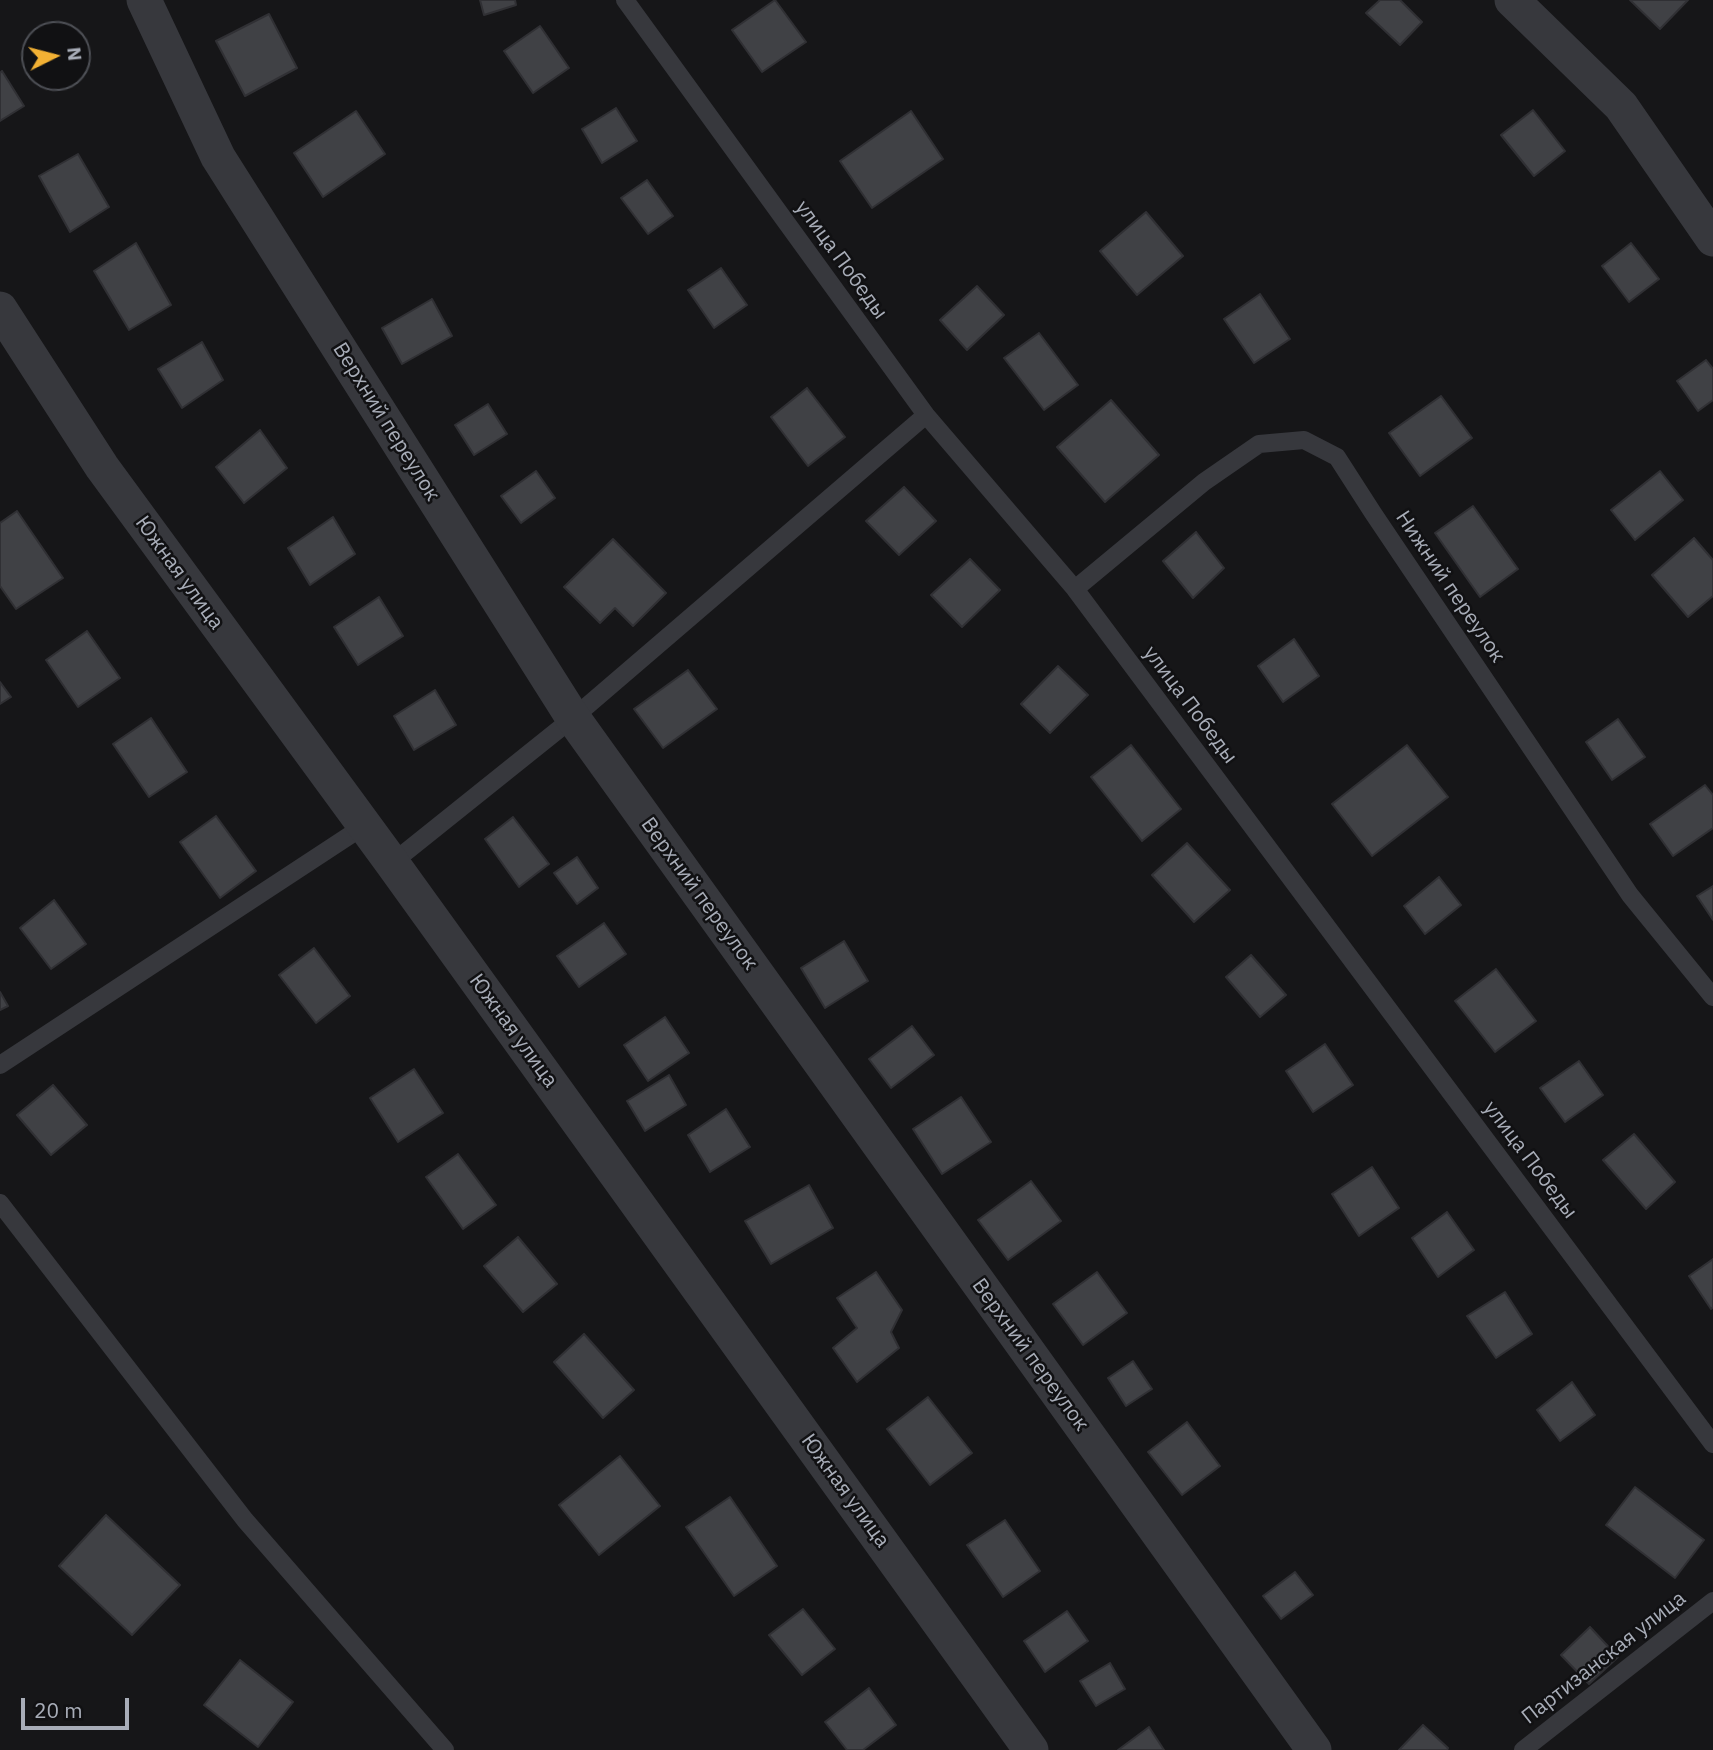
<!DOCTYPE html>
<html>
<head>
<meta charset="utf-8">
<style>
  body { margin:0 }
  #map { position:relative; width:1713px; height:1750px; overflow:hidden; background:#161618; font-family:"IBM Plex Sans",sans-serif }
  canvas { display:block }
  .north { position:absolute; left:21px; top:21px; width:70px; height:70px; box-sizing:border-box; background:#111113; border:2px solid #4d4f55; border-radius:50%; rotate:84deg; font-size:19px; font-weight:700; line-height:28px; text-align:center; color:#a8adb8 }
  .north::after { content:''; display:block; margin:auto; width:24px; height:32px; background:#f2b134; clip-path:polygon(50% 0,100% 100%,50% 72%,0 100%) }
  .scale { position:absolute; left:21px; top:1698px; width:108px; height:32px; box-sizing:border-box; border:4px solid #a8adb8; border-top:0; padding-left:9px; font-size:21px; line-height:24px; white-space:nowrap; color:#a8adb8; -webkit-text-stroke:5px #111113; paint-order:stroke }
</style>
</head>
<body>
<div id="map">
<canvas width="1713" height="1750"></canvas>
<div class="north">N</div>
<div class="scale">20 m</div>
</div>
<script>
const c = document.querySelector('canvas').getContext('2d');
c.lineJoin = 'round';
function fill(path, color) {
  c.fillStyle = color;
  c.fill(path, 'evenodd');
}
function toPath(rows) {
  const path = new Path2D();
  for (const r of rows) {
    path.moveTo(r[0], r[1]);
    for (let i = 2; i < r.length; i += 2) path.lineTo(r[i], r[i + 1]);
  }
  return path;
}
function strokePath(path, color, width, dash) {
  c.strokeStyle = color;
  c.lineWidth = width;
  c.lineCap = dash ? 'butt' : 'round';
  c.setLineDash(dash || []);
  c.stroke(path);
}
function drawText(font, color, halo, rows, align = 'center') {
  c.font = font + ' "IBM Plex Sans",sans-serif';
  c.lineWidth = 5;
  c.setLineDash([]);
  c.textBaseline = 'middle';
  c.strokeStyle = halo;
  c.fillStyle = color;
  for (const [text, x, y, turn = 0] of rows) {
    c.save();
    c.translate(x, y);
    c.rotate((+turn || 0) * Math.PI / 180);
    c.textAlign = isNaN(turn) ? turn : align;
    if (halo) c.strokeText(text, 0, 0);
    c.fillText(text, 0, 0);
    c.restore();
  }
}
const building = toPath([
  [480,0,515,0,516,5,484,15,480,0],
  [775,0,806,42,762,72,732,30,775,0],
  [1380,0,1400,0,1422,22,1400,45,1366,13,1380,0],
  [1630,0,1688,0,1660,29,1630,0],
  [269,14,297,68,245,96,216,41,269,14],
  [540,26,569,68,533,93,504,51,540,26],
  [2,71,24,106,0,121,0,73,2,71],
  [616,108,637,141,602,163,582,129,616,108],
  [1533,110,1565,151,1534,176,1501,135,1533,110],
  [356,111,385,154,323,197,294,153,356,111],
  [911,111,943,159,872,208,840,161,911,111],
  [78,154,109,207,70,232,39,176,78,154],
  [647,180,673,216,648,234,621,198,647,180],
  [1146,212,1183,256,1137,295,1100,251,1146,212],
  [136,243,171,305,129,330,94,271,136,243],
  [1631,243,1659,279,1629,302,1602,266,1631,243],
  [721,268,747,305,714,328,688,290,721,268],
  [977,286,1004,315,967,350,940,320,977,286],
  [1260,294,1290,339,1254,363,1224,319,1260,294],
  [432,299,452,336,402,364,382,328,432,299],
  [1039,333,1078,385,1044,410,1004,358,1039,333],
  [202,342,223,380,182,408,158,369,202,342],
  [1706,360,1713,369,1713,400,1698,411,1677,381,1706,360],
  [807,388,845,437,808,466,771,417,807,388],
  [1441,396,1472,438,1420,476,1389,433,1441,396],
  [1111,400,1159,455,1105,502,1057,447,1111,400],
  [488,404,507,434,474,455,455,425,488,404],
  [260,430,287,468,244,503,216,467,260,430],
  [536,471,555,498,521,523,501,496,536,471],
  [1660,471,1683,500,1635,540,1611,510,1660,471],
  [904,487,936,521,899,555,866,521,904,487],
  [1473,506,1518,569,1480,597,1435,533,1473,506],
  [17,511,63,578,16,609,0,586,0,523,17,511],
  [333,517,355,554,310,585,288,548,333,517],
  [1196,532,1224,568,1193,598,1163,561,1196,532],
  [1694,538,1713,560,1713,596,1688,617,1652,575,1694,538],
  [613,539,666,593,633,626,615,608,600,623,564,587,613,539],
  [970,559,1000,590,962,627,931,595,970,559],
  [379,597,403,636,358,665,334,627,379,597],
  [87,631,120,678,78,707,46,660,87,631],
  [1294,639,1319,676,1283,702,1258,666,1294,639],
  [1058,666,1088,695,1050,733,1021,704,1058,666],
  [688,670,717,709,663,748,634,709,688,670],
  [0,682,11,697,0,704,0,682],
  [435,690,456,725,414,750,394,716,435,690],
  [151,718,187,772,149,797,113,744,151,718],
  [1618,719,1645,757,1612,780,1586,742,1618,719],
  [1131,745,1181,809,1142,841,1091,777,1131,745],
  [1407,745,1448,797,1372,856,1332,804,1407,745],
  [1705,785,1713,795,1713,828,1673,856,1650,824,1705,785],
  [216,816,256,871,220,898,180,842,216,816],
  [513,817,549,864,519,887,485,839,513,817],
  [1187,843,1230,890,1194,922,1152,875,1187,843],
  [577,857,598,888,577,904,554,873,577,857],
  [1439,877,1461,905,1425,934,1404,906,1439,877],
  [1713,886,1713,920,1697,896,1713,886],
  [54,900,86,944,51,969,20,928,54,900],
  [604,923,626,954,579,987,557,956,604,923],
  [844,941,868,981,825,1008,801,968,844,941],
  [314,948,350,996,316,1023,279,975,314,948],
  [1251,955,1286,995,1260,1017,1226,977,1251,955],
  [1496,969,1536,1021,1495,1052,1455,1001,1496,969],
  [0,992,8,1006,0,1010,0,992],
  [665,1017,689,1053,648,1081,624,1045,665,1017],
  [912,1026,934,1055,891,1088,869,1059,912,1026],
  [1325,1044,1353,1085,1313,1112,1286,1071,1325,1044],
  [1579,1061,1603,1095,1565,1122,1540,1088,1579,1061],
  [414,1069,443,1113,398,1142,370,1098,414,1069],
  [669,1075,686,1105,645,1131,627,1101,669,1075],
  [53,1085,87,1125,51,1155,17,1115,53,1085],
  [961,1097,991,1142,942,1174,913,1129,961,1097],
  [726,1109,750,1147,710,1172,688,1135,726,1109],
  [1634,1134,1675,1182,1646,1209,1603,1160,1634,1134],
  [458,1154,496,1205,463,1229,426,1177,458,1154],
  [1372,1167,1399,1208,1359,1236,1332,1194,1372,1167],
  [1031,1181,1061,1221,1008,1260,978,1220,1031,1181],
  [809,1185,833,1228,771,1264,745,1221,809,1185],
  [1447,1212,1474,1250,1438,1277,1412,1238,1447,1212],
  [518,1237,557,1284,523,1312,484,1266,518,1237],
  [1713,1259,1713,1307,1711,1309,1689,1276,1713,1259],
  [876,1272,902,1310,891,1332,899,1348,857,1382,833,1348,857,1328,837,1298,876,1272],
  [1097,1272,1127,1313,1083,1345,1053,1304,1097,1272],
  [1505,1292,1532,1334,1496,1358,1467,1316,1505,1292],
  [584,1334,634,1390,603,1418,554,1362,584,1334],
  [1133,1361,1152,1389,1126,1406,1108,1378,1133,1361],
  [1572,1382,1595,1415,1560,1441,1537,1410,1572,1382],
  [928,1397,972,1453,930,1485,887,1429,928,1397],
  [1187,1422,1220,1466,1182,1495,1148,1452,1187,1422],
  [620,1456,660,1506,599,1555,559,1505,620,1456],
  [1635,1487,1704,1540,1675,1578,1606,1525,1635,1487],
  [730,1497,777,1566,734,1596,686,1527,730,1497],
  [106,1515,180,1585,132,1635,59,1566,106,1515],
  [1005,1520,1040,1571,1003,1597,967,1545,1005,1520],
  [1295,1572,1313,1595,1281,1619,1263,1596,1295,1572],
  [803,1609,835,1649,802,1675,769,1635,803,1609],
  [1067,1611,1088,1641,1045,1672,1024,1641,1067,1611],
  [1590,1627,1618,1657,1589,1684,1561,1655,1590,1627],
  [240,1660,293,1702,258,1747,204,1705,240,1660],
  [1110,1663,1125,1689,1096,1706,1080,1681,1110,1663],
  [869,1688,896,1725,863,1750,847,1750,825,1722,869,1688],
  [1423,1725,1448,1748,1447,1750,1399,1750,1423,1725],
  [1149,1727,1164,1750,1118,1750,1149,1727]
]);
const service = toPath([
  [625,0,926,415,1075,589,1713,1444],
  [1075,589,1204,482,1259,444,1304,440,1337,457,1373,513,1630,895,1713,997],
  [392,863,573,718,926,415],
  [0,1065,364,826],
  [0,1203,245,1520,445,1750],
  [1523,1750,1713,1601]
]);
const minor = toPath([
  [144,0,218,157,573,718,1314,1750],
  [1512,0,1621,106,1713,239],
  [0,309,102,467,392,863,1031,1750]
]);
const streetNames = [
  ["улица Победы",841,260,54],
  ["Верхний переулок",386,422,58],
  ["Южная улица",179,573,54],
  ["Нижний переулок",1450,587,56],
  ["улица Победы",1190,705,53],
  ["Верхний переулок",699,894,54],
  ["Южная улица",513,1031,54],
  ["улица Победы",1530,1160,53],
  ["Верхний переулок",1030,1355,54],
  ["Южная улица",845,1491,54],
  ["Партизанская улица",1604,1658,-38]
];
fill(building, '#404145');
strokePath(building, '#303034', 2);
strokePath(service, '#37383d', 18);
strokePath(minor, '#37383d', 35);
drawText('21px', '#a8adb8', '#111113', streetNames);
</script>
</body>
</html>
